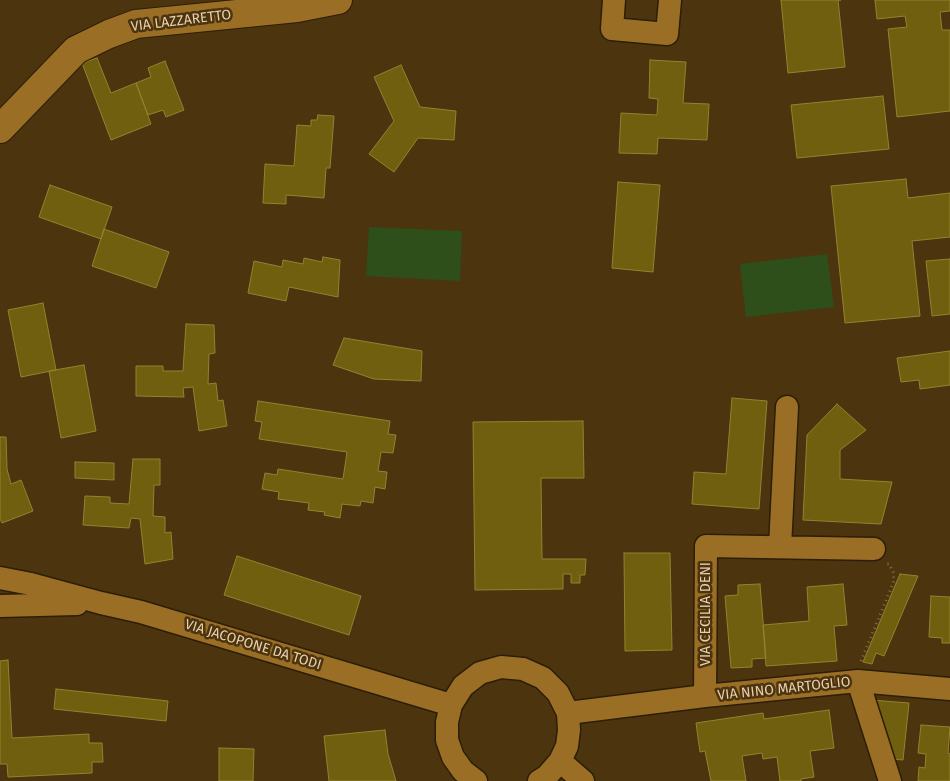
<!DOCTYPE html>
<html>
<head>
<meta charset="utf-8">
<style>
  body { margin:0 }
  canvas { display:block; background:#4c340f }
</style>
</head>
<body>
<canvas width="950" height="781"></canvas>
<script>
const c = document.querySelector('canvas').getContext('2d');
c.lineJoin = 'round';
function fill(path, color) {
  c.fillStyle = color;
  c.fill(path, 'evenodd');
}
function toPath(rows) {
  const path = new Path2D();
  for (const r of rows) {
    path.moveTo(r[0], r[1]);
    for (let i = 2; i < r.length; i += 2) path.lineTo(r[i], r[i + 1]);
  }
  return path;
}
function strokePath(path, color, width, dash) {
  c.strokeStyle = color;
  c.lineWidth = width;
  c.lineCap = dash ? 'butt' : 'round';
  c.setLineDash(dash || []);
  c.stroke(path);
}
function drawText(font, color, halo, rows, align = 'center') {
  c.font = font + ' "Fira Sans",sans-serif';
  c.lineWidth = 5;
  c.setLineDash([]);
  c.textBaseline = 'middle';
  c.strokeStyle = halo;
  c.fillStyle = color;
  for (const [text, x, y, turn = 0] of rows) {
    c.save();
    c.translate(x, y);
    c.rotate((+turn || 0) * Math.PI / 180);
    c.textAlign = isNaN(turn) ? turn : align;
    if (halo) c.strokeText(text, 0, 0);
    c.fillText(text, 0, 0);
    c.restore();
  }
}
const green = toPath([
  [369,227,462,231,460,281,366,276],
  [827,254,834,307,746,317,740,264]
]);
const building = toPath([
  [781,0,841,0,838,0,845,67,788,73,781,0],
  [875,0,950,0,950,11,940,12,942,30,950,30,950,111,897,117,888,29,907,27,905,16,877,19,875,0],
  [97,58,111,93,136,83,151,124,111,140,82,63,97,58],
  [650,60,686,62,683,103,709,104,707,140,658,138,657,154,619,153,621,113,657,115,658,99,649,98,650,60],
  [165,61,184,110,166,117,163,110,148,115,136,83,151,77,148,68,165,61],
  [401,65,420,107,456,111,454,140,418,138,394,172,369,154,394,121,374,77,401,65],
  [883,96,889,149,797,158,791,105,883,96],
  [318,115,334,116,330,168,326,168,324,198,286,195,286,204,263,203,265,164,294,166,297,125,311,126,311,120,317,120,318,115],
  [906,179,908,198,950,193,950,237,912,241,920,316,845,323,831,186,906,179],
  [618,182,660,185,653,272,612,268,618,182],
  [50,185,112,207,101,239,39,217,50,185],
  [104,229,169,252,156,288,92,266,104,229],
  [323,257,340,260,338,297,289,287,286,301,248,293,254,261,282,267,283,260,303,264,304,258,322,262,323,257],
  [950,259,950,314,932,316,926,261,950,259],
  [43,303,56,370,21,377,8,310,43,303],
  [186,324,214,325,215,353,209,354,208,384,216,383,218,401,223,400,227,426,199,431,193,387,183,388,184,397,136,396,136,366,163,366,163,371,183,371,186,324],
  [344,338,422,351,421,381,374,379,333,365,344,338],
  [950,351,950,385,920,389,919,380,901,382,897,358,950,351],
  [84,365,96,431,61,438,49,371,84,365],
  [732,398,767,401,759,509,692,504,694,472,726,474,732,398],
  [258,401,390,421,388,434,396,435,393,453,381,452,378,471,387,472,385,489,375,487,373,503,361,501,360,506,342,504,340,518,324,515,325,512,308,510,309,503,278,499,279,492,262,489,265,473,277,475,278,469,343,479,347,452,259,439,262,422,255,421,258,401],
  [837,404,866,430,840,450,840,479,892,482,881,524,803,520,807,435,837,404],
  [583,421,584,478,541,478,542,559,586,559,585,575,580,575,580,583,571,583,571,574,563,574,563,589,475,590,473,422,583,421],
  [0,437,6,437,7,469,11,484,21,480,33,511,2,523,0,519,0,437],
  [133,459,160,459,160,485,154,485,153,516,165,517,165,533,171,532,173,559,145,564,140,519,131,518,129,528,83,525,85,496,110,497,110,503,129,504,133,459],
  [75,462,114,463,114,480,75,478,75,462],
  [624,553,670,553,672,650,625,651,624,553],
  [237,556,361,596,349,635,224,595,237,556],
  [900,574,918,576,884,656,876,653,872,664,863,662,900,574],
  [760,584,766,658,752,659,752,667,731,668,725,596,738,595,738,585,760,584],
  [843,584,847,625,834,626,837,661,766,666,763,625,809,621,807,587,843,584],
  [931,596,950,597,950,643,942,643,942,638,929,637,931,596],
  [8,660,12,738,89,734,89,743,102,743,103,762,92,762,92,773,8,777,7,764,0,764,0,661,8,660],
  [56,689,168,701,166,721,54,709,56,689],
  [871,700,909,703,903,760,891,759,871,700],
  [829,710,834,748,810,751,814,777,801,779,801,781,780,781,777,757,763,759,762,753,742,756,746,781,711,781,705,751,700,752,696,723,763,713,764,719,829,710],
  [921,725,950,727,948,753,950,754,950,781,918,781,919,767,925,768,926,754,918,753,921,725],
  [385,730,388,754,396,781,329,781,324,736,385,730],
  [219,748,254,749,253,781,219,781,219,748]
]);
const path = toPath([
  [861,661,894,581,893,572,889,564,887,564]
]);
const street = toPath([
  [614,0,612,29,667,34,670,0],
  [780,547,787,407],
  [0,578,31,584,101,603,141,612,451,705],
  [0,606,77,604],
  [858,681,890,781],
  [705,696,706,546,874,549],
  [568,713,705,696,858,681,950,689],
  [560,761,583,781],
  [476,781,463,771,453,757,447,740,447,722,451,705,463,686,480,673,501,667,523,669,543,678,558,693,568,713,569,730,567,746,560,761,547,776,539,781]
]);
const secondary = toPath([
  [0,129,76,50,109,34,136,24,297,8,338,0]
]);
const streetNames = [
  ["VIA LAZZARETTO",181,21,-7],
  ["VIA CECILIA DENI",706,614,-90],
  ["VIA JACOPONE DA TODI",253,645,17],
  ["VIA NINO MARTOGLIO",784,689,-6]
];
fill(green, '#2e4e1a');
fill(building, '#705f0f');
strokePath(building, '#95812f', 1);
strokePath(street, '#2c1e08', 25);
strokePath(secondary, '#2c1e08', 30);
strokePath(path, '#876f4c', 3, [1, 4]);
strokePath(street, '#9b6e26', 22);
strokePath(secondary, '#9b6e26', 28);
drawText('14px', '#e8d0af', '#4c340f', streetNames);
</script>
</body>
</html>
